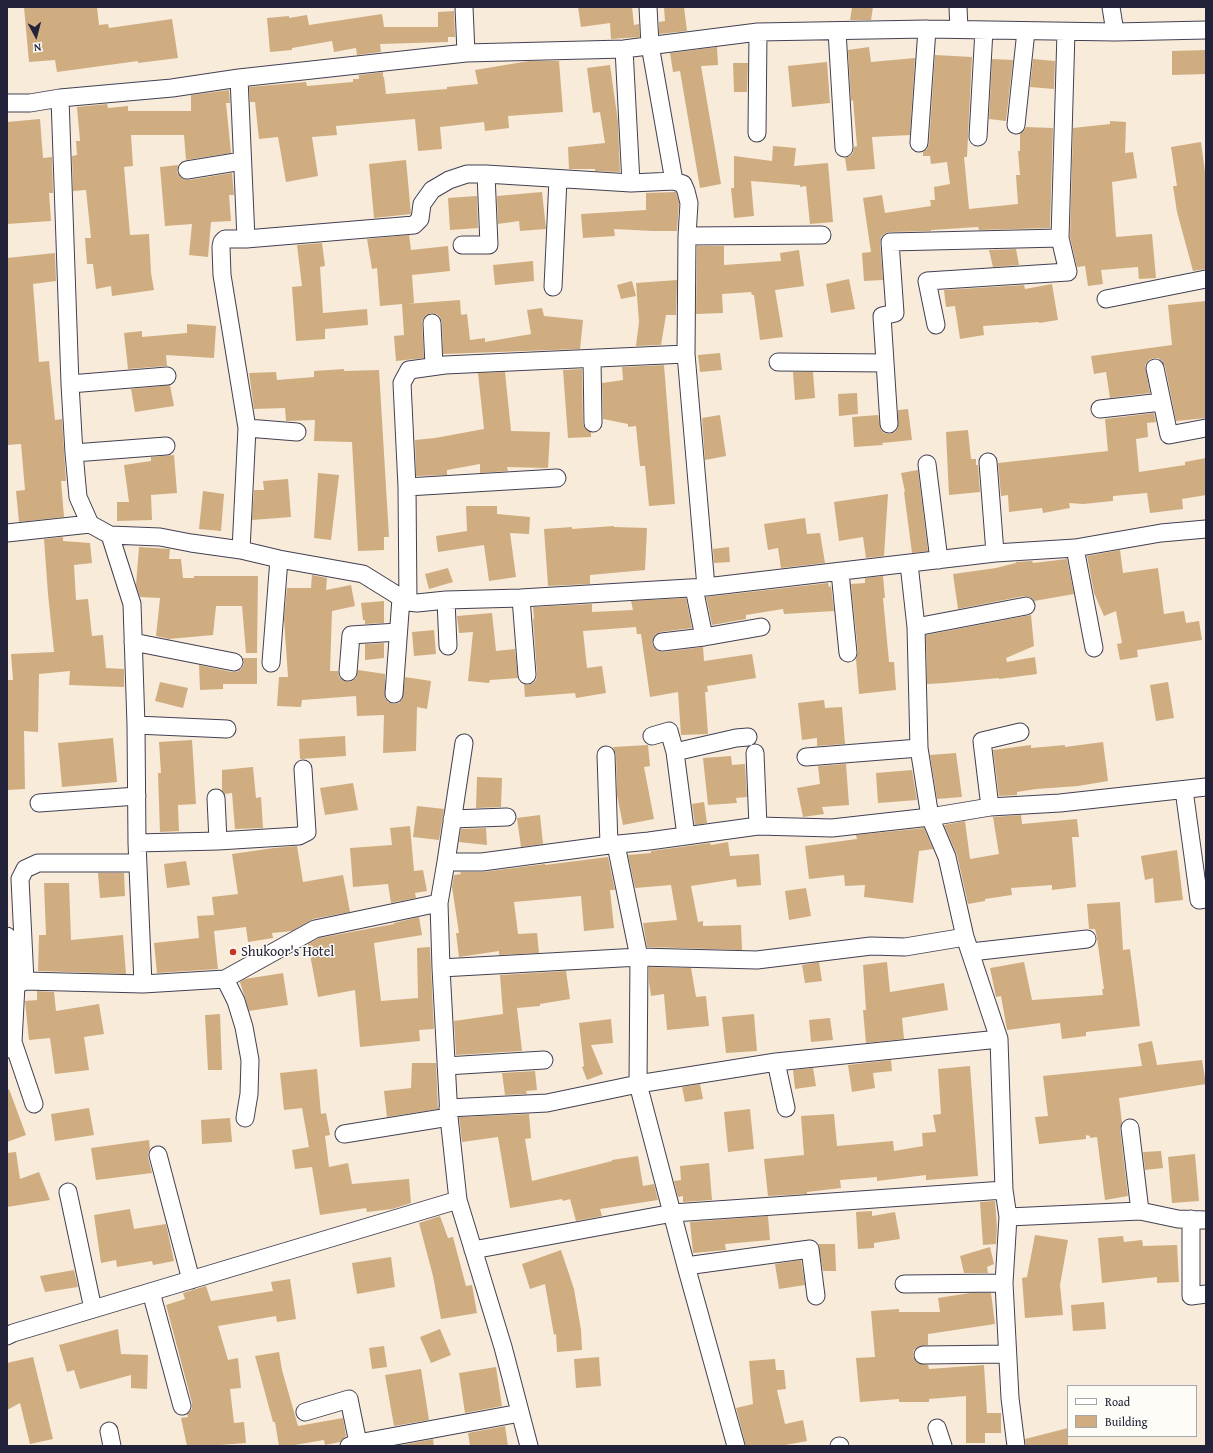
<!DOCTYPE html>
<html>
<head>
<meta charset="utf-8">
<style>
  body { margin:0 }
  #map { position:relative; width:1213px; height:1453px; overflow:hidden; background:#f8ebd9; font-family:"Gentium Book Plus",serif }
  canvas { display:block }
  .frame { position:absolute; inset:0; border:8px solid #22223b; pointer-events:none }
  .legend { position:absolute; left:1067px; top:1385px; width:130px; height:52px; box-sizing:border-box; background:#fdfcf7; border:1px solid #a5a5ac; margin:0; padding:5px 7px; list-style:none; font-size:12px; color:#22223b }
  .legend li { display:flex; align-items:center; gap:8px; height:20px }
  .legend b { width:20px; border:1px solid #a5a5ac }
  .north { position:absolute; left:16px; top:16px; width:40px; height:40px; -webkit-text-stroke:3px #fdfcf7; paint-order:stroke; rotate:173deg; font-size:11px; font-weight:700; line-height:16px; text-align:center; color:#22223b }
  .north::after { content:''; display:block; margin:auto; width:14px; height:18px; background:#22223b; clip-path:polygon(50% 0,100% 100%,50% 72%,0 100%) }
</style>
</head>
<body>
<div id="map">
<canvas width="1213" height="1453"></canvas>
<div class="frame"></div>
<ul class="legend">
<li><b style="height:5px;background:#fff"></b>Road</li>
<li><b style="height:11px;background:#cfad80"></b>Building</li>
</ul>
<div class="north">N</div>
</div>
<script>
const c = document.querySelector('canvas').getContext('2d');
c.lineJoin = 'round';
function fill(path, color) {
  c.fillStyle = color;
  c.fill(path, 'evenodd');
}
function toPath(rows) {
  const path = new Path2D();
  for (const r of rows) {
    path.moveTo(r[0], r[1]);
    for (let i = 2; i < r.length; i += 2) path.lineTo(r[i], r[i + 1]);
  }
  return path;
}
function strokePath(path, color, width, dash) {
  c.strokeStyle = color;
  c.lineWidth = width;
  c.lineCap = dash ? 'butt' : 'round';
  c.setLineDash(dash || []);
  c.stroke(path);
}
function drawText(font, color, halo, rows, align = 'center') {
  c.font = font + ' "Gentium Book Plus",serif';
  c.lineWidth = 3;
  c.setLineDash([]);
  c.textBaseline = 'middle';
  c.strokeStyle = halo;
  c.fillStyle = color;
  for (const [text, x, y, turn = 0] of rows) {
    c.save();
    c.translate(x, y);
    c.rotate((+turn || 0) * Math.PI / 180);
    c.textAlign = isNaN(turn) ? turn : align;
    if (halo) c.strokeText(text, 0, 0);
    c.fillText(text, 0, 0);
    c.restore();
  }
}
const building = toPath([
  [24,7,97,7,99,25,108,24,109,28,172,19,178,58,138,63,138,61,57,72,55,60,29,62],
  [578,7,632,7,634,25,639,24,640,37,611,39,610,23,581,27],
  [664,7,684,7,687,31,659,34,659,22,665,21],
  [852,7,873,7,871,20,850,20],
  [454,11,455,37,448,37,448,42,380,44,381,52,357,55,356,48,334,52,332,41,292,48,292,50,270,52,267,18,289,16,289,18,307,15,309,25,382,14,384,27,438,27,438,12],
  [717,47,718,65,701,66,721,184,700,188,680,71,673,72,670,53],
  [869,47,871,62,915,58,910,135,872,137,875,169,847,171,845,158,850,156,853,153,854,147,857,146,853,100,851,101,848,50],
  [1206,50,1206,74,1172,75,1172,51],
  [935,55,972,57,967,157,964,157,969,209,1018,204,1016,175,1020,175,1018,151,1020,151,1020,134,1024,131,1026,127,1053,128,1050,228,979,230,978,227,931,230,931,231,889,232,884,234,881,237,880,242,883,280,864,281,862,253,871,252,863,198,882,195,885,213,931,206,930,200,935,200,934,187,950,184,947,162,931,164,930,156,923,156,923,152,927,149,929,144],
  [992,59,1013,60,1006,121,989,119],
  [1033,59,1055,61,1054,89,1030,87],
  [529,61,559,61,563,112,508,116,509,128,485,131,484,122,440,127,442,149,418,151,415,119,336,126,337,135,312,137,318,176,286,182,278,137,259,139,255,102,250,102,249,87,306,82,307,86,353,82,353,79,359,79,359,75,383,72,383,77,384,77,386,94,447,89,447,87,478,84,475,70],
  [827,62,830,103,792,107,788,66],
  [733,63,748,63,747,92,734,92],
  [610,65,618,122,620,172,595,171,595,169,569,169,568,147,605,143,600,112,593,113,587,68],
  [229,90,230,103,226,103,231,153,186,160,184,135,131,135,133,166,124,167,130,235,149,234,151,273,154,290,112,296,111,286,96,289,93,264,87,264,85,238,91,238,86,190,73,191,72,156,77,155,76,141,80,141,77,107,107,104,108,108,128,106,128,111,191,111,191,95],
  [40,119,43,158,52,157,53,193,49,193,51,221,7,224,7,122],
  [1110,121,1126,122,1125,153,1133,152,1137,178,1112,182,1116,237,1152,234,1156,278,1139,279,1138,267,1101,270,1103,284,1088,286,1085,266,1077,267,1070,237,1073,128,1110,124],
  [1201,142,1206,180,1206,269,1193,271,1177,212,1173,186,1177,186,1171,147],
  [773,146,796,148,794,166,828,163,833,222,810,224,806,186,800,187,800,185,751,181,754,216,734,218,731,188,734,188,734,156,772,161],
  [406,160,411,214,374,218,369,164],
  [178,165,177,172,180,177,184,179,189,180,232,173,234,195,229,195,231,221,211,222,208,257,189,255,192,224,165,226,160,167],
  [542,192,546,229,520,231,519,221,498,224,497,196],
  [676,192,679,202,677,231,653,231,614,229,615,236,583,238,581,214,646,210,646,193],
  [477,196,478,228,450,230,448,198],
  [409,235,411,250,448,246,450,271,412,275,414,303,406,304,460,300,461,315,467,314,470,340,485,338,485,342,531,334,527,310,542,308,544,316,583,320,580,349,443,354,442,322,440,317,437,314,431,313,426,315,423,319,422,323,424,358,396,361,394,336,404,335,402,304,380,306,377,268,372,269,367,239],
  [322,243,325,266,320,267,323,313,367,309,368,325,325,329,325,339,296,341,292,287,302,286,297,245],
  [697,246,724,246,724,265,781,261,780,253,799,250,804,286,775,290,783,337,760,340,754,295,752,295,751,292,722,294,723,313,696,314],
  [1016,249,1019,265,993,267,989,250],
  [55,253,56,281,33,284,39,362,49,361,55,420,62,419,66,481,61,481,64,517,19,522,16,491,25,490,21,444,7,445,7,258],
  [533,261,534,281,495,285,493,265],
  [849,279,855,309,831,313,826,284],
  [677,280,676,315,666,315,661,345,636,346,639,322,636,283],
  [632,281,636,296,621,299,617,285],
  [1052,284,1058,320,1039,323,1039,322,983,326,984,335,960,339,955,306,946,307,944,290,1024,285,1025,289],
  [1206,301,1206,418,1176,421,1165,366,1162,361,1158,358,1153,358,1149,360,1145,365,1150,393,1110,398,1106,372,1094,374,1091,356,1172,345,1168,305],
  [187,324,216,326,214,358,166,355,167,366,128,369,124,333,142,331,142,337,187,333],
  [720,353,722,370,700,372,698,355],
  [664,365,675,504,649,506,645,466,640,466,636,426,628,427,628,424,603,419,602,383,623,380,622,367],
  [344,369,344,371,379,370,389,537,384,537,384,550,358,551,352,442,314,441,315,420,286,421,285,408,254,409,249,373,276,372,277,380,314,377,314,371],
  [582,369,583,423,585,428,591,432,591,437,568,438,563,370],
  [505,372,511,431,550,432,548,468,507,467,508,471,480,473,480,464,447,470,447,475,416,476,415,440,435,438,484,429,478,373],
  [793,372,813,372,815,398,795,400],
  [170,385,174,406,135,412,131,389],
  [857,393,858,414,839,416,838,394],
  [908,409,912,440,882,443,883,445,854,447,852,417,878,415,881,429,884,433,890,434,895,432,898,428,898,410],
  [1154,413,1156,422,1147,423,1148,437,1136,439,1139,472,1185,465,1185,462,1206,458,1206,495,1182,499,1183,509,1150,513,1147,493,1113,496,1113,501,1083,504,1069,503,1070,508,1043,513,1042,508,1009,512,1008,495,1001,496,998,463,1108,451,1105,419],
  [720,415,726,456,705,460,702,418],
  [968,430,971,459,976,459,976,465,978,465,980,492,949,495,946,432],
  [174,455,177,493,151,495,152,520,117,521,117,502,129,502,124,465,151,461,151,457],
  [918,470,928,551,912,553,904,492,905,492,901,473],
  [318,473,339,475,331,540,314,538],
  [288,479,291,517,252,520,254,490,264,490,263,481],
  [203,491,224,494,221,531,199,529],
  [888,494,884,556,866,558,863,537,839,541,834,502],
  [466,506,497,506,497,514,530,517,529,534,510,533,516,577,489,581,484,545,438,552,436,536,467,531],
  [805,518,807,534,820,533,825,563,781,568,778,548,768,550,764,524],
  [614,526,614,527,647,528,645,570,590,575,590,584,548,586,544,529,572,527,572,529],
  [63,537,63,541,90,543,92,563,74,565,76,600,88,599,92,636,103,635,106,668,124,669,124,687,69,685,70,671,39,674,38,732,24,731,25,789,7,790,7,680,13,680,11,654,54,652,48,594,44,539],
  [139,547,170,549,169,559,181,559,183,578,194,578,194,576,258,576,257,653,246,653,242,606,216,606,213,635,169,639,156,636,160,598,140,597,136,585],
  [729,547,730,562,714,563,713,549],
  [1120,550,1123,573,1158,568,1164,614,1184,611,1186,623,1199,621,1202,640,1137,650,1138,657,1120,660,1117,644,1122,643,1116,611,1104,616,1094,593,1087,556],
  [1067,559,1074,594,1034,601,1030,597,1024,596,958,609,953,574,996,568,1016,563,1016,562,1032,561,1033,563],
  [448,568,453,582,429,589,425,574],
  [312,575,327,578,326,590,351,585,355,606,332,611,330,671,338,671,339,677,343,680,348,682,352,681,356,678,358,670,385,674,385,698,388,702,393,704,399,703,402,699,405,677,431,681,427,709,417,707,416,751,383,753,384,715,357,716,356,696,302,700,301,707,277,706,279,677,288,677,284,619,287,588,311,588],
  [883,576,885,598,883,598,889,662,894,662,896,690,859,694,856,659,858,652,851,584,865,583,865,578],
  [828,583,829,587,831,586,834,611,784,614,783,609,746,615,746,619,712,625,706,597],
  [686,598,692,628,661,632,656,634,653,638,652,643,654,648,658,651,663,652,703,647,704,661,752,654,756,678,707,686,708,692,705,692,708,734,681,735,678,692,650,697,641,634,637,634,636,627,583,631,587,668,602,666,606,693,576,698,575,693,525,697,524,684,528,685,533,683,536,680,537,675,533,619,534,618,533,607,592,604,592,612,633,610,631,601],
  [384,601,384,623,365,624,365,620,363,620,361,603],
  [492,613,496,651,515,649,518,678,490,680,489,683,468,681,473,632,459,633,457,616],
  [1031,615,1034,646,1006,658,1007,662,1035,657,1037,674,999,679,999,678,945,683,927,684,926,635],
  [434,630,436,654,414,656,412,632],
  [384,643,384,658,365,660,365,644],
  [243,658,257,658,257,684,223,684,223,689,200,690,199,665,232,672,237,672,241,669,244,664],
  [160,682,188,688,183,708,155,701],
  [1168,682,1174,718,1156,721,1150,685],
  [824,700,825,708,842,707,845,744,817,746,817,738,802,740,798,703],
  [345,736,346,756,300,759,299,739],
  [113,738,117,782,62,787,58,743],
  [192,740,196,804,178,805,179,831,160,832,158,773,161,773,159,742],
  [1103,742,1108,781,1078,786,1036,789,1017,792,1017,795,999,796,993,750,1031,745,1031,748,1065,745,1065,747],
  [648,745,650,766,644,767,654,819,623,825,617,795,616,755,613,747],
  [956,753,962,797,937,799,930,755],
  [731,756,732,765,745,764,747,797,736,798,737,803,708,805,703,758],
  [846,764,849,805,822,807,824,814,803,817,797,788,820,784,818,766],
  [253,767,256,798,261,797,263,828,235,829,232,793,225,794,222,791,222,770],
  [912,770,917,800,878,803,876,773],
  [477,777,502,778,501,807,476,808],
  [353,783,358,810,325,815,320,788],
  [704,802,707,823,695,825,692,804],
  [417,806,444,809,439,840,413,837],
  [540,815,543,844,521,847,517,818],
  [1021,815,1022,824,1077,819,1079,837,1072,837,1076,887,1052,890,1052,885,1011,888,1012,895,985,899,985,901,968,904,957,855,944,825,965,821,970,859,999,854,993,817],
  [410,826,414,871,423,870,427,891,415,893,416,898,391,903,388,884,353,887,350,848,392,845,390,828],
  [486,828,487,845,459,842,461,829],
  [924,828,933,849,919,851,913,903,864,897,865,885,845,886,844,875,809,879,805,846,857,839,856,835],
  [728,842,730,856,759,854,761,885,737,887,736,879,691,886,698,922,703,921,703,926,741,925,742,950,647,947,643,923,677,920,671,885,635,888,628,855,651,853,651,851,710,843,711,845],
  [297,846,303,882,343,875,350,912,313,919,292,931,272,933,273,938,248,942,246,927,214,931,218,969,157,973,154,943,199,938,197,916,214,915,212,897,238,894,232,854,274,848],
  [1177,850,1183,900,1155,903,1153,878,1145,880,1141,856],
  [608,857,615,890,610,890,614,928,584,931,581,896,514,902,518,934,537,933,539,953,499,955,499,951,459,957,456,933,459,933,452,887,454,875,461,874,460,872,483,872,545,864,545,865],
  [186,861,190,885,167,888,164,864],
  [98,873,124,873,125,896,100,898],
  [44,883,69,883,71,940,123,935,126,974,38,971,39,935,46,935],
  [806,888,811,916,789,920,785,891],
  [1120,902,1123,950,1130,949,1140,1026,1086,1032,1086,1036,1062,1039,1060,1023,1007,1030,1001,996,996,997,990,968,1024,962,1032,1000,1103,995,1102,989,1104,989,1097,938,1095,929,1089,929,1087,904],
  [419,917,422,935,374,943,381,1001,418,998,417,948,430,947,434,1029,419,1030,420,1041,360,1047,355,990,318,997,308,944,319,938,394,924,394,923],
  [819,962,822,981,805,983,802,965],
  [887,962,890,992,944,983,948,1010,902,1018,904,1039,866,1043,863,1010,866,1010,863,965],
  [649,967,691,968,696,997,706,996,709,1026,667,1030,664,994,651,996,649,982],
  [566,971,570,999,540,1004,540,1006,517,1008,522,1051,456,1055,454,1021,503,1014,500,975],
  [283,973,288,1005,249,1011,240,982,245,979],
  [37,991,54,992,56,1011,99,1004,104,1034,84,1037,89,1070,55,1074,50,1038,29,1040,25,1001,37,1000],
  [220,1014,222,1070,208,1070,205,1015],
  [754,1014,757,1051,726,1053,722,1017],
  [830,1018,833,1040,811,1042,809,1020],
  [611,1019,613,1043,591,1045,603,1074,587,1080,582,1067,584,1066,579,1023],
  [1152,1041,1157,1065,1202,1060,1206,1084,1119,1098,1122,1123,1120,1129,1128,1196,1105,1200,1097,1137,1090,1138,1090,1136,1086,1135,1086,1139,1039,1144,1035,1117,1048,1116,1043,1076,1142,1066,1138,1044],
  [891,1060,892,1071,873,1073,875,1088,852,1092,848,1065],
  [412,1063,436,1063,438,1109,387,1117,384,1091,411,1088],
  [970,1066,978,1176,926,1180,926,1175,877,1181,877,1177,840,1180,841,1188,807,1192,807,1194,768,1196,764,1159,804,1155,801,1116,834,1114,837,1146,893,1141,894,1151,923,1146,922,1133,936,1132,933,1115,941,1114,938,1069],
  [813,1068,816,1086,795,1089,793,1070],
  [317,1069,321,1114,326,1113,330,1135,325,1136,329,1167,348,1163,352,1184,409,1179,411,1203,392,1209,367,1212,366,1208,320,1215,312,1167,295,1169,292,1150,309,1147,302,1108,284,1110,280,1073],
  [535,1071,537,1090,526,1091,527,1094,505,1095,502,1073],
  [700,1084,703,1099,685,1102,682,1087],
  [9,1089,26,1135,7,1142,7,1090],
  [89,1108,94,1135,55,1141,51,1114],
  [750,1109,754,1149,728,1152,724,1112],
  [529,1114,531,1138,525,1139,532,1181,612,1161,612,1160,638,1156,643,1186,654,1184,658,1200,600,1209,602,1216,576,1221,570,1199,563,1201,562,1199,510,1208,498,1137,462,1142,459,1117],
  [230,1118,232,1142,202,1144,201,1120],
  [149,1140,150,1149,148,1153,148,1157,152,1173,96,1180,91,1148],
  [1161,1151,1163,1168,1145,1170,1143,1152],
  [16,1152,20,1179,39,1172,50,1200,7,1207,7,1153],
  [1195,1154,1199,1201,1172,1203,1168,1157],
  [709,1163,712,1200,683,1202,683,1196,678,1197,674,1181,681,1180,680,1166],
  [995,1201,997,1227,996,1244,983,1245,980,1202],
  [130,1209,134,1229,166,1224,174,1261,153,1265,152,1261,117,1267,116,1260,101,1263,94,1215],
  [872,1211,872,1216,895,1212,900,1239,874,1243,874,1248,858,1249,856,1212],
  [440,1216,448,1238,453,1237,466,1286,472,1285,477,1313,441,1319,433,1276,419,1223],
  [768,1216,770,1240,725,1244,726,1250,693,1253,690,1222],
  [1035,1235,1068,1240,1060,1285,1063,1315,1025,1318,1022,1278,1027,1277],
  [1123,1236,1124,1242,1142,1240,1143,1246,1177,1245,1179,1282,1157,1283,1157,1277,1102,1283,1098,1238],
  [818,1244,835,1244,836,1271,823,1271],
  [990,1247,994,1264,987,1267,988,1273,964,1273,960,1256],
  [561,1250,574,1289,581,1330,582,1350,557,1352,556,1334,554,1335,545,1284,530,1289,522,1264],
  [391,1257,395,1287,357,1294,352,1263],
  [801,1260,805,1285,779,1289,775,1264],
  [74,1270,78,1287,45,1292,40,1276],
  [290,1279,296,1319,277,1322,276,1316,218,1326,228,1360,238,1358,241,1388,230,1389,234,1423,244,1422,246,1443,207,1446,187,1446,181,1418,188,1417,187,1414,192,1409,192,1403,166,1305,185,1299,183,1293,206,1286,211,1301,273,1291,271,1282],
  [970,1293,991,1293,995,1324,928,1334,928,1345,918,1347,914,1350,913,1356,915,1360,918,1363,928,1365,929,1369,984,1365,987,1413,1001,1413,1001,1433,985,1433,985,1443,966,1443,966,1396,929,1399,929,1402,899,1402,899,1399,860,1402,856,1358,875,1357,871,1311,899,1309,899,1312,940,1312,938,1298],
  [1104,1302,1106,1329,1073,1331,1071,1305],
  [118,1329,121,1354,148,1355,147,1389,131,1388,131,1375,80,1389,74,1370,67,1372,59,1345],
  [440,1329,451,1355,431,1363,420,1337],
  [384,1346,387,1367,372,1369,369,1348],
  [279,1352,282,1370,298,1426,343,1418,346,1436,340,1442,325,1445,324,1440,289,1446,279,1446,275,1422,273,1422,255,1356],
  [33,1357,53,1439,30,1444,20,1403,7,1410,7,1363],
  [599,1357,601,1386,576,1388,574,1359],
  [775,1359,776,1370,784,1370,786,1389,777,1390,785,1424,803,1420,807,1441,780,1446,746,1446,736,1408,753,1404,749,1361],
  [496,1367,502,1406,465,1413,459,1373],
  [421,1369,429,1420,394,1426,385,1375],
  [505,1426,508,1446,470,1446,468,1433],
  [1068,1428,1068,1446,1026,1446,1025,1439],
  [433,1439,434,1446,397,1446]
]);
const street = toPath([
  [464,7,466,53],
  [648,7,650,45,674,181],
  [958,7,959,29],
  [1111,7,1115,32],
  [837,31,844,148],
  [624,49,631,183],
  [239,78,246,239],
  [60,98,70,384,74,453,78,497,90,524],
  [7,103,30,103,60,98,172,88,239,78,466,53,624,49,758,32,927,29,1115,32,1206,30],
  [1016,125,1026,31],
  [757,133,758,32],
  [978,137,984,30],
  [919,143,927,29],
  [187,170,242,161],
  [687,236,822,235],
  [462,245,489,245,486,174],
  [553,287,558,179],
  [1106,299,1206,279],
  [432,323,434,366],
  [936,325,927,281,1068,272,1060,238,1066,32],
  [592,359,593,423],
  [778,362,885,363],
  [1155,368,1169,435,1206,428],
  [70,384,167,376],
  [1100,409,1162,402],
  [889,424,882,316,895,313,890,242,1060,238],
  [247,428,297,432],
  [74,453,166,446],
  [988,462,995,553],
  [927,464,939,560],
  [407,487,557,478],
  [7,533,90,524,110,535,160,537,191,543,241,550,279,559,363,574,408,602,417,603,446,600,521,598,706,587,995,553,1075,548,1161,533,1206,529],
  [110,535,132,604,136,725,137,843,143,984],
  [1075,548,1094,648],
  [241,550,247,428,222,275,221,247,222,242,225,239,246,239,414,225,420,219,422,204,432,190,449,180,467,174,486,174,631,183,674,181,683,184,686,191,689,203,687,236,686,354,706,587],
  [909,564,916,627,919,748,930,817,947,857,965,937,999,1039,1004,1190,1008,1217,1004,1283,1010,1398,1016,1446],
  [840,572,848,653],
  [694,588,704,637,761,627],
  [521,598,527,675],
  [446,600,448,646],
  [408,602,407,487,402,383,409,370,445,365,686,354],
  [916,627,1026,606],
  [133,642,234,662],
  [662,642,704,637],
  [271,663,279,559],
  [348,672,351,635,398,632],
  [394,694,401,598],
  [136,725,227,729],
  [652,736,669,731,675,752],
  [755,753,758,826],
  [606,755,609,845],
  [806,757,919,748],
  [1184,790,1199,900,1206,899],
  [216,798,218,841],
  [39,803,137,796],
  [990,807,982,741,1020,732],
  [452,819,507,817],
  [686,836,675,752,736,738,748,737],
  [137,843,218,841,299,836,307,832,303,769],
  [616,845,639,957,638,1084,686,1266,736,1446],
  [446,862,464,743],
  [7,936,16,985],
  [971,952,1087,939],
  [441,968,639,957,757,960,871,946,905,947,965,937],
  [225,979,236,1001,244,1027,250,1060,249,1094,245,1118],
  [25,981,20,879,25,869,38,863,138,863],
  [13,1042,34,1104],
  [7,1049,13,1042,16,985,25,981,143,984,225,979,315,929,439,903],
  [776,1062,786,1108],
  [446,1066,544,1060],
  [448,1108,547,1103,638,1084,776,1062,999,1039],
  [1130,1128,1140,1211],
  [344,1134,449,1117],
  [158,1155,191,1280],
  [68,1192,93,1309],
  [1008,1217,1140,1211,1178,1219,1206,1220],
  [1191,1219,1191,1296,1206,1294],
  [473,1250,673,1213,1004,1190],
  [686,1266,810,1249,816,1296],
  [904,1284,1004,1283],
  [151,1292,182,1406],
  [7,1336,13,1333,458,1200],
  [923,1355,1007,1354],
  [305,1412,349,1399,358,1443],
  [937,1428,943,1446],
  [109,1431,112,1446],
  [349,1446,358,1443,520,1413],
  [529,1446,503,1347,458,1200,449,1117,441,968,439,903,446,862,482,862,609,845,649,841,758,826,832,828,930,817,990,807,1060,803,1206,787],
  [839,1446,840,1446]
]);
const markers = [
  [233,952,4,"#c8321e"]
];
const poiNames = [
  ["Shukoor's Hotel",241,952]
];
fill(building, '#cfad80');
strokePath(street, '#424053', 19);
strokePath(street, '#fff', 17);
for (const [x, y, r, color] of markers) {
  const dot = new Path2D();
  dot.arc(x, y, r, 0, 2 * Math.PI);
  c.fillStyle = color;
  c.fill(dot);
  strokePath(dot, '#fdfcf7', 1.5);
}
drawText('14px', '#22223b', '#fdfcf7', poiNames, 'left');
</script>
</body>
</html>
